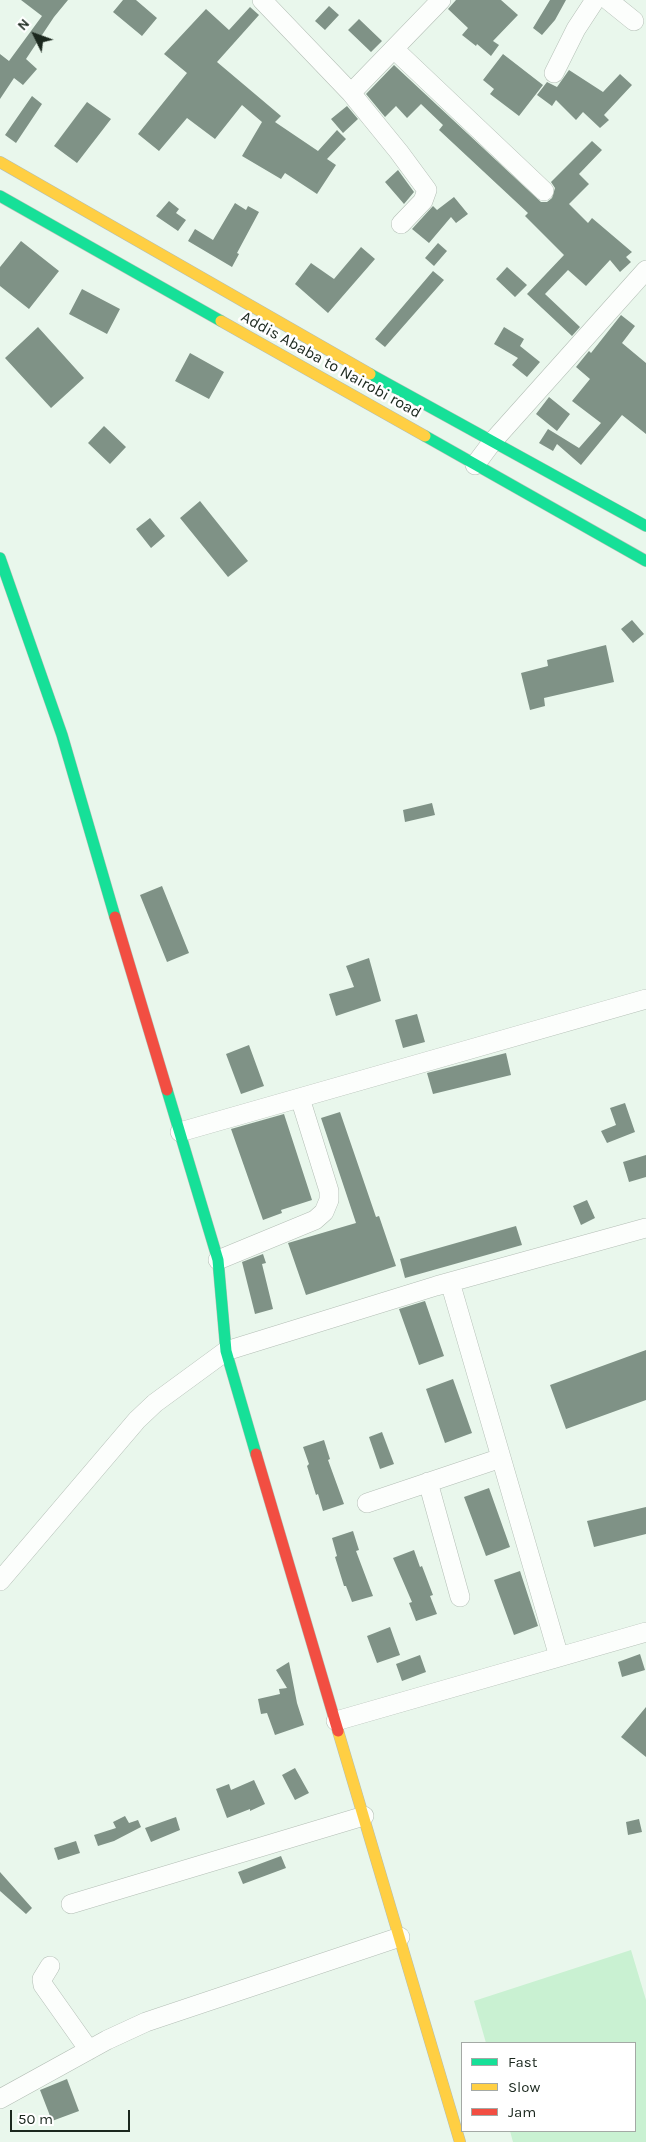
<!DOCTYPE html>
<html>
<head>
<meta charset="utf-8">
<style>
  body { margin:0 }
  #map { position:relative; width:646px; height:2142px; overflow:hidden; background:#e9f7ec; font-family:Karla,sans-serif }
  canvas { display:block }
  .legend { position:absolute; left:461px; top:2042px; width:175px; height:90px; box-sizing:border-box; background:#fff; border:1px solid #a4a9a5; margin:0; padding:6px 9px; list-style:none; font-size:15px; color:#1b281e }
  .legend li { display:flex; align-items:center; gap:10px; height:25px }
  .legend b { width:25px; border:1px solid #a4a9a5 }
  .north { position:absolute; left:10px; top:10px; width:50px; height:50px; -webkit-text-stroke:4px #fff; paint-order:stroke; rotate:312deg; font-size:14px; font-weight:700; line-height:20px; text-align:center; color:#1b281e }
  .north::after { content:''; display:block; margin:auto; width:18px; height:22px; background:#1b281e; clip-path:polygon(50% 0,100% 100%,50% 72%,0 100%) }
  .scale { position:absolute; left:10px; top:2110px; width:120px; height:22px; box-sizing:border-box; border:2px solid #1b281e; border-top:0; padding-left:6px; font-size:15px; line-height:18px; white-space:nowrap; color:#1b281e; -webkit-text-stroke:4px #fff; paint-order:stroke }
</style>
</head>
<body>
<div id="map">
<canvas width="646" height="2142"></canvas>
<ul class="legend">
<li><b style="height:6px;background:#16e098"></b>Fast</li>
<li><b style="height:6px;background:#ffcf43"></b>Slow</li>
<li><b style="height:6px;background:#f24e42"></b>Jam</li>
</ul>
<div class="north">N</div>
<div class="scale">50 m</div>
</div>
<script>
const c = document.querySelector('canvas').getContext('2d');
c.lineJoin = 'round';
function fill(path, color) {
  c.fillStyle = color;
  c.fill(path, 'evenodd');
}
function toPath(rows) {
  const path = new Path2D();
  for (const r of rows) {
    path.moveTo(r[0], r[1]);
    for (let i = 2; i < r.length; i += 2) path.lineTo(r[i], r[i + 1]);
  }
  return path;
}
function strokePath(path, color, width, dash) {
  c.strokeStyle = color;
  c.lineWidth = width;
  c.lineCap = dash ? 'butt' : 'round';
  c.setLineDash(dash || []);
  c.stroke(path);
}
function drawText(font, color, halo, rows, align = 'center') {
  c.font = font + ' Karla,sans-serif';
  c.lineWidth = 5;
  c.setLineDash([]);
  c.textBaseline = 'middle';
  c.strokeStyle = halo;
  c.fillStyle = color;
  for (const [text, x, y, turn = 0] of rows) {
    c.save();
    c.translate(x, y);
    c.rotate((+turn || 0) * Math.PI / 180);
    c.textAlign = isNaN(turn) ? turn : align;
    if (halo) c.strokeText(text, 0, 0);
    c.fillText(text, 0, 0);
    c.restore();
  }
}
const green = toPath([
  [631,1950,646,2000,646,2142,513,2142,510,2131,635,2131,635,2043,486,2043,474,2001]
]);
const building = toPath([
  [21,0,68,0,54,17,26,59,37,69,23,85,14,78,0,99,0,54,9,61,42,16],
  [123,0,136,0,157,18,142,36,113,12],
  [456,0,501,0,518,15,493,41,499,45,491,56,477,44,476,46,462,35,468,28,448,9],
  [550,0,566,0,555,20,542,35,533,28],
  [329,6,339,15,325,30,315,21],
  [250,7,259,15,217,62,281,116,275,122,318,151,337,130,346,139,327,159,336,165,317,194,285,173,281,179,242,156,262,122,242,105,215,139,187,118,159,151,138,134,187,73,164,54,206,9,229,30],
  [359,19,382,41,371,52,348,30],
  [503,54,543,85,519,116,490,94,494,89,483,80],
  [394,65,541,202,547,202,552,198,555,188,551,182,592,141,602,150,579,174,589,184,569,204,588,223,592,218,632,252,626,257,631,262,620,272,610,260,586,286,568,270,545,294,580,327,572,336,527,294,564,255,525,216,528,213,439,130,443,125,421,104,407,118,396,106,385,117,366,94],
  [569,70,603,92,620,74,632,85,604,115,609,120,600,128,583,112,576,120,556,100,552,106,537,95,547,82,557,87],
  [32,96,42,104,16,143,5,135],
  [87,102,111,119,77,163,54,146],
  [347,106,358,119,343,133,331,119],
  [398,170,414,192,404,204,385,182],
  [454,197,468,214,456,223,451,217,429,243,412,229,433,206,437,210],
  [169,201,179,209,176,213,186,220,178,231,156,216],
  [235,203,246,210,248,206,259,212,237,253,239,254,232,267,188,241,195,229,213,240],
  [21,241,59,271,29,309,0,286,0,267],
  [438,243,447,251,434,266,425,258],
  [361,247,375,259,328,313,295,284,311,263,334,279],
  [507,267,527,285,515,297,496,279],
  [433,271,444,280,385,347,375,339],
  [82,289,120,309,107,334,69,314],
  [621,315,635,326,622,343,646,363,646,434,622,415,581,465,557,444,553,451,539,443,548,429,579,448,601,423,572,401,590,379,576,367,589,351,591,353],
  [38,327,84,378,51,408,5,358],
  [504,327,524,339,520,346,540,362,527,377,512,365,518,358,494,344],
  [190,353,224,372,209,399,175,381],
  [549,397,570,414,557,431,536,414],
  [104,426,126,447,110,464,88,443],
  [200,501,248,561,228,577,180,518],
  [150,518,165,536,151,548,136,529],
  [632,620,644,634,633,643,621,629],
  [606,645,614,682,544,698,545,706,530,710,521,673,548,666,547,660],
  [432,803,435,815,405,822,403,810],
  [162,886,189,953,167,962,140,895],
  [369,958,381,1001,336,1016,329,994,354,987,346,966],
  [417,1014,425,1042,403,1048,395,1020],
  [249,1045,264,1086,241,1094,226,1054],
  [506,1053,511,1075,433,1094,427,1073],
  [625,1103,635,1132,607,1143,601,1131,616,1125,610,1108],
  [340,1112,376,1217,379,1216,396,1266,306,1295,288,1243,356,1223,321,1118],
  [284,1114,312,1200,281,1210,282,1213,263,1220,231,1129],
  [646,1155,646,1177,629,1182,623,1162],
  [587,1200,595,1218,581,1225,573,1206],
  [516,1226,522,1245,405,1278,400,1259],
  [263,1254,266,1263,262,1264,273,1309,255,1314,242,1262],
  [425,1301,444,1356,419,1365,399,1309],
  [646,1350,646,1400,566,1429,550,1385],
  [453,1379,472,1433,445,1443,426,1389],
  [382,1432,394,1464,380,1469,369,1437],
  [324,1440,330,1459,328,1460,344,1504,323,1511,318,1494,316,1495,307,1466,309,1464,303,1447],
  [489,1488,510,1547,486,1556,464,1497],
  [646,1507,646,1534,594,1547,587,1521],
  [353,1531,359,1550,356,1551,373,1596,352,1602,346,1586,344,1586,335,1557,337,1556,332,1538],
  [414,1550,420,1567,422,1566,433,1595,430,1596,437,1614,416,1621,409,1603,412,1602,393,1558],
  [520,1571,538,1626,514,1635,494,1580],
  [390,1627,400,1655,377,1663,367,1636],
  [640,1654,645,1670,622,1677,618,1662],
  [420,1655,426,1672,402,1681,396,1664],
  [289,1662,297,1703,304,1725,275,1735,267,1713,261,1714,258,1699,280,1694,279,1689,287,1688,276,1670],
  [646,1707,646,1757,621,1737],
  [295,1768,309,1793,295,1800,282,1775],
  [254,1780,265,1804,250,1811,250,1809,227,1818,216,1789,229,1784,231,1790],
  [125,1816,129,1823,138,1820,141,1827,114,1841,98,1846,94,1835,116,1828,113,1822],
  [176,1817,180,1830,151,1842,145,1828],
  [639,1819,642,1832,628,1835,626,1822],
  [76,1841,80,1853,58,1860,54,1848],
  [281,1856,286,1868,243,1884,238,1872],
  [0,1872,32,1908,26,1914,0,1891],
  [67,2079,79,2111,52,2121,40,2090]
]);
const street = toPath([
  [262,0,351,93,441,0],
  [608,0,634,21],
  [394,49,544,191],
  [554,73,576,29,595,0],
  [351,93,399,152,427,190,423,201,401,224],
  [475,465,493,441,646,270],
  [180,1132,646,999],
  [218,1260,315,1220,324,1212,329,1200,329,1191,300,1098],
  [450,1282,559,1657],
  [428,1482,460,1597],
  [367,1503,501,1458],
  [0,1581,137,1420,155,1403,226,1351,436,1286,646,1228],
  [336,1721,646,1632],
  [71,1904,364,1816],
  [50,1966,42,1979,43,1985,89,2050],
  [0,2099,107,2040,146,2022,400,1937]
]);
const fast = toPath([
  [0,196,221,321],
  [370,374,646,526],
  [425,436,646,561],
  [0,558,62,735,115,917],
  [167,1090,218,1260,226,1351,256,1454]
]);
const slow = toPath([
  [0,162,370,374],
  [221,321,425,436],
  [338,1731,460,2142]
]);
const jam = toPath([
  [115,917,167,1090],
  [256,1454,338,1731]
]);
const streetNames = [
  ["Addis Ababa to Nairobi road",331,365,29]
];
fill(green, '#c9f1d2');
fill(building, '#7f9286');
strokePath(street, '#b3beb5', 20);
strokePath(fast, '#b3beb5', 12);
strokePath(slow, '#b3beb5', 12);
strokePath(jam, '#b3beb5', 12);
strokePath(street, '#fcfefc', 19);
strokePath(fast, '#16e098', 11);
strokePath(slow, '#ffcf43', 11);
strokePath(jam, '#f24e42', 11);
drawText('16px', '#1b281e', '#fff', streetNames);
</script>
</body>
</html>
